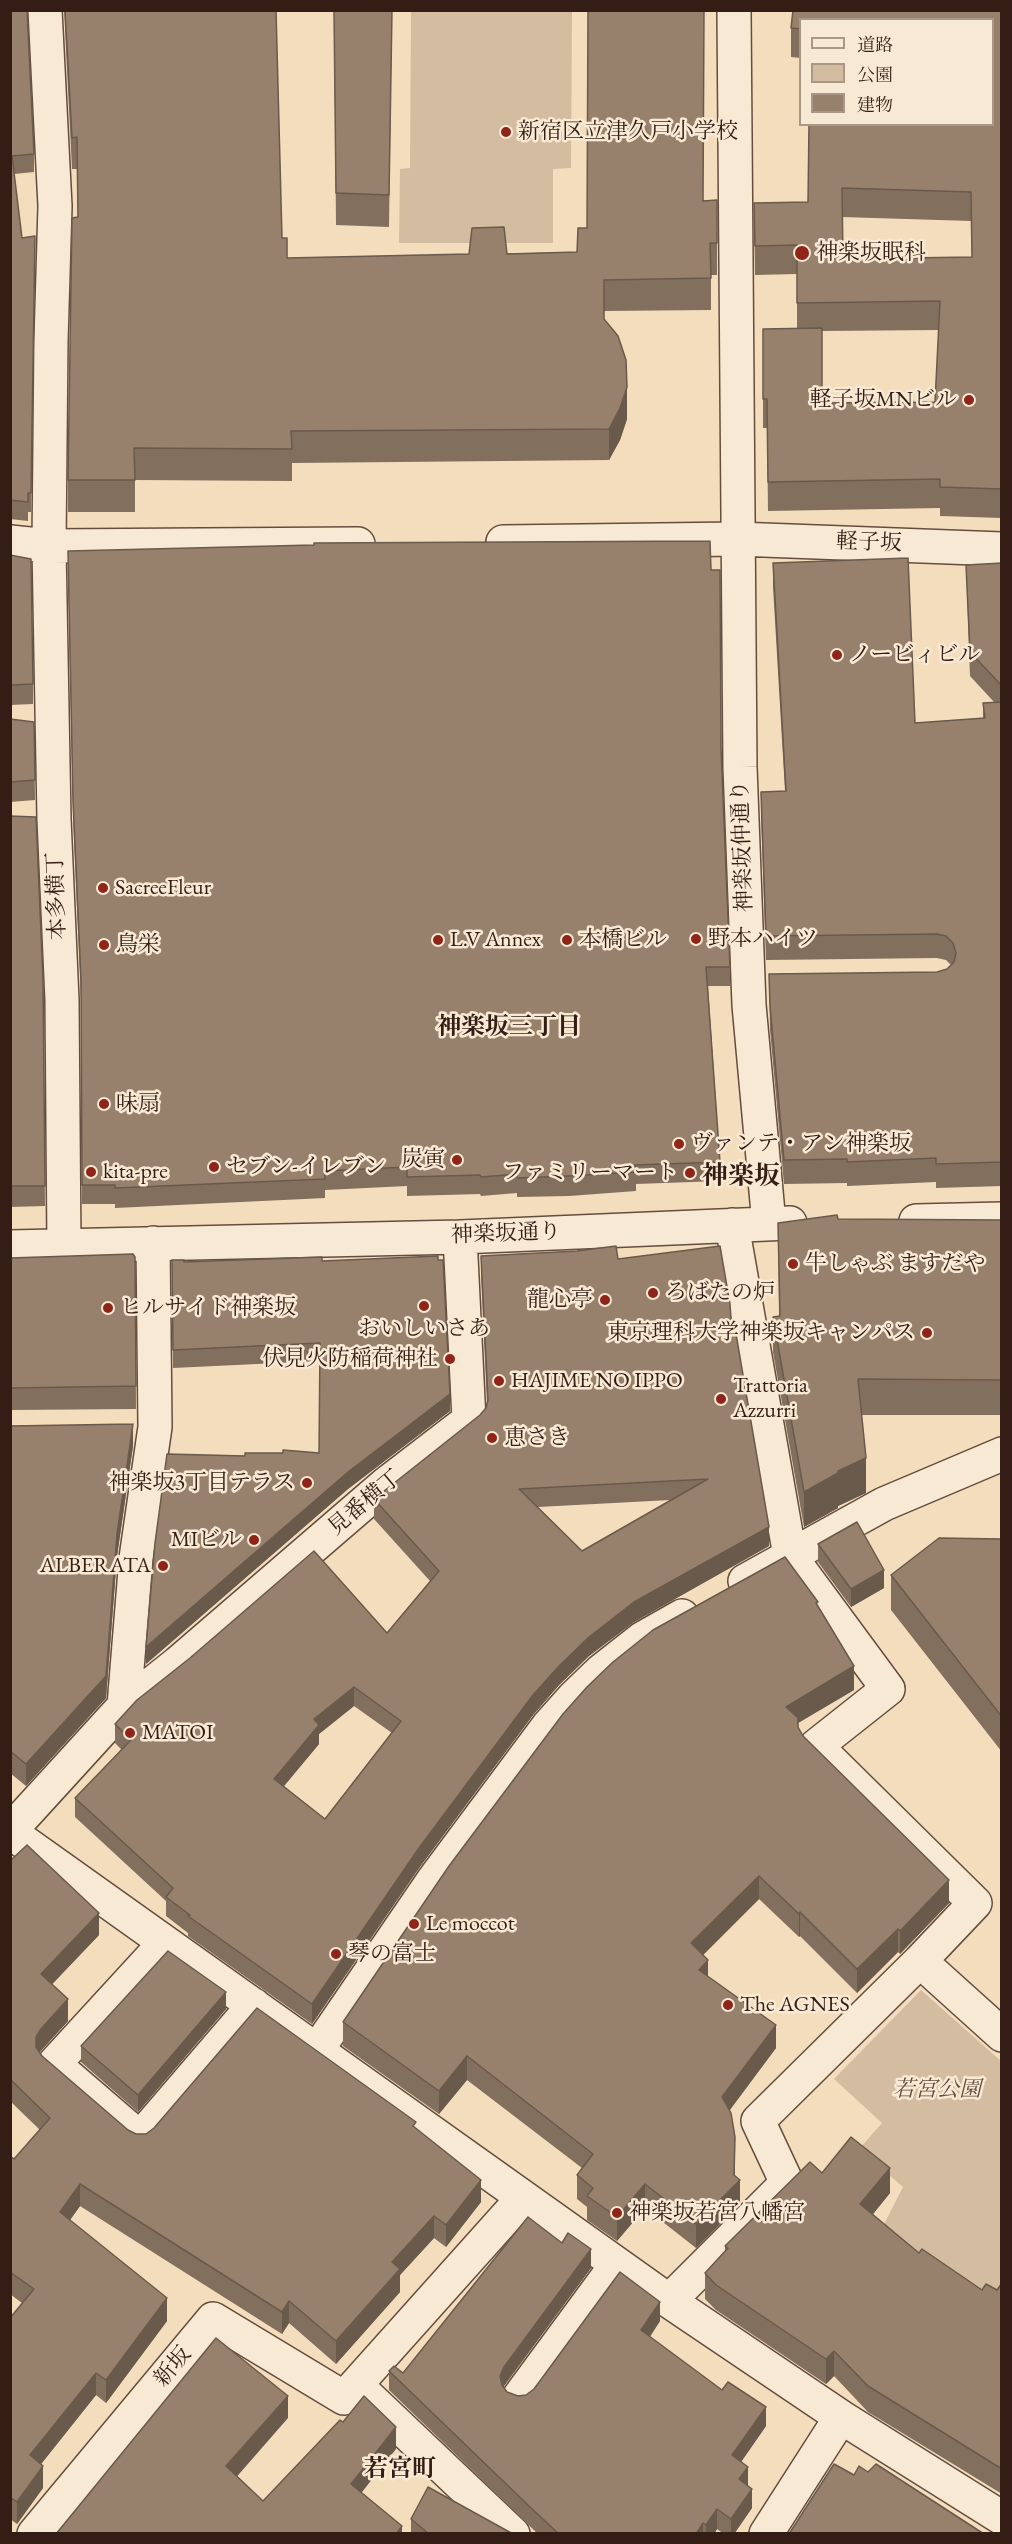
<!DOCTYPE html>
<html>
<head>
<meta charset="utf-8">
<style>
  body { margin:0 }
  #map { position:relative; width:1012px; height:2544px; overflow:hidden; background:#f4ddbd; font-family:"EB Garamond","Noto Serif JP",serif }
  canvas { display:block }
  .frame { position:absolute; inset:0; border:12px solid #341d15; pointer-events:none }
  .legend { position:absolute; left:799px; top:18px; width:195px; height:108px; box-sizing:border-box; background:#f8e9d4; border:2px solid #aa9788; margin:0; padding:8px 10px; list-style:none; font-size:18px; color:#341d15 }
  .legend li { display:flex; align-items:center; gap:12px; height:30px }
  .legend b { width:30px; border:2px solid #aa9788 }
</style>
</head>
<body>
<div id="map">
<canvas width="1012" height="2544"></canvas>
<div class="frame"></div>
<ul class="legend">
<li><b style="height:8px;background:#f8e9d4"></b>道路</li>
<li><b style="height:16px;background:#d3bca0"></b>公園</li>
<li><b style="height:16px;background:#98816c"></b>建物</li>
</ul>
</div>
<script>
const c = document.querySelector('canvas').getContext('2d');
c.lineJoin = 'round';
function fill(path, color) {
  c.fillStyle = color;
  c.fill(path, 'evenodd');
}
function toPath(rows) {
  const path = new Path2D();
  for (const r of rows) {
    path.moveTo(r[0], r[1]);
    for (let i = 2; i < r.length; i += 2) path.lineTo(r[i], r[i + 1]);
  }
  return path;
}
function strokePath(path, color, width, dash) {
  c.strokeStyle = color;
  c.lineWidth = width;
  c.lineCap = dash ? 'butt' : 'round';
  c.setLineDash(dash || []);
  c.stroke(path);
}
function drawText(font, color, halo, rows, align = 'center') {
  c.font = font + ' "EB Garamond","Noto Serif JP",serif';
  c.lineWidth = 5;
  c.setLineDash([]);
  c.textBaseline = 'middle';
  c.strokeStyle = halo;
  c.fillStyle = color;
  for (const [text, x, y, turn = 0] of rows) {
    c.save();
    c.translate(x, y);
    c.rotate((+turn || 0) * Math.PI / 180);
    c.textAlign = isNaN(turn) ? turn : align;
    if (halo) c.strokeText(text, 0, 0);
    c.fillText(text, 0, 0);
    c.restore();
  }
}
const green = toPath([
  [411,11,572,11,571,168,553,169,553,243,399,243,400,169,410,168],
  [921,1990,1001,2061,1002,2294,996,2303,879,2234,903,2187,859,2149,882,2123,834,2079]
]);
const minor = toPath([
  [45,10,55,206,51,341,49,546,54,819,62,1000,64,1247],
  [734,10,740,767,749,1005,769,1224],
  [10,542,49,546,358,544],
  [503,542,737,539,1002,549],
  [916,1221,1002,1219],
  [732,1225,790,1556,888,1689,816,1746,975,1903,920,1961],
  [10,1247,460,1237,790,1223],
  [745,1581,884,1504,1002,1454],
  [124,1706,136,1558,155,1427,153,1243],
  [10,1831,124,1706,178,1663,387,1483,469,1420,460,1237],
  [10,1832,669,2301,841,2417,1002,2518],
  [165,1943,54,2064,140,2138,254,2005],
  [317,2050,434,1879,548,1726,573,1698,601,1671,643,1638,682,1616],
  [669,2301,787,2183,758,2121,920,1961,1002,2035],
  [356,2385,513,2534],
  [519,2397,617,2264],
  [34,2534,213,2319,344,2398,523,2198],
  [766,2534,841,2417]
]);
const wall = toPath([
  [10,10,34,154,34,172,14,174,22,238,35,236,31,512,28,512,28,521,10,519],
  [64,10,276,10,282,238,287,258,577,252,587,228,703,201,717,200,717,275,711,275,711,310,604,311,604,319,627,419,620,440,609,460,292,463,292,481,135,480,135,512,68,512,68,480,78,217,77,169,72,169],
  [334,10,392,10,389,227,336,225],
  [793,10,1002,10,1002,518,940,516,940,508,768,511,767,428,763,428,763,329,797,328,797,274,755,275,754,203,808,202,809,124,993,124,993,20,801,20,801,58,791,57,791,28],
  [842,217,971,221,972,257,843,259],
  [939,330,935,402,822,403,822,331],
  [10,555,33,684,33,704,10,705],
  [773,563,915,723,983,718,983,703,994,702,970,676,966,565,1002,563,1002,1186,936,1188,936,1182,847,1186,847,1183,784,1184,770,1030,769,974,937,972,947,969,951,965,946,960,937,958,766,960,761,816,761,792,785,791,773,587],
  [68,570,711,570,721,748,730,967,730,986,708,986,720,1162,720,1181,636,1184,636,1191,569,1196,517,1197,517,1193,481,1196,480,1194,407,1196,407,1186,325,1190,325,1198,115,1208,115,1204,82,1204,81,1000,73,818],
  [10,719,34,722,35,800,10,802],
  [10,816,43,980,45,1206,10,1207],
  [838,1219,1002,1220,1002,1415,861,1415,866,1493,838,1506,838,1508,804,1527,773,1352,773,1317,779,1317,778,1223],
  [481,1256,618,1259,732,1334,769,1546,634,1622,589,1656,559,1685,533,1715,419,1868,312,2024,188,1936,188,1933,166,1916,166,1901,75,1817,75,1798,122,1750,115,1743,115,1724,387,1633,430,1581,374,1519,374,1499,480,1415,486,1408,487,1404,481,1275],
  [670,1500,582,1551,538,1507],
  [354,1706,392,1733,325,1819,284,1786,319,1744,319,1734],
  [135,1257,136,1409,10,1410,10,1258],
  [172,1260,184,1262,322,1261,450,1411,348,1489,146,1664,245,1456,319,1453,320,1361,173,1368],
  [10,1426,133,1446,117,1556,106,1698,26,1786,10,1773],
  [1002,1539,1002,1752,891,1610,891,1575],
  [818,1544,884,1588,851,1607,818,1562],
  [818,1607,854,1690,798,1723,798,1728,803,1736,949,1903,900,1954,898,1952,857,1993,800,1936,799,1937,759,1899,703,1955,708,1977,776,2048,730,2110,735,2161,735,2176,740,2204,696,2248,645,2208,617,2241,587,2220,587,2207,577,2199,577,2175,582,2168,467,2080,439,2114,343,2046,343,2022],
  [10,1861,99,1935,52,1984,68,2021,39,2052,42,2056,128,2130,136,2134,416,2128,481,2202,446,2247,434,2238,400,2275,400,2292,336,2364,289,2323,282,2334,80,2206,70,2220,167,2321,106,2403,96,2395,41,2464,43,2488,17,2524,10,2519,10,2318,22,2303,10,2294,10,2156,14,2159,40,2130,10,2101],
  [226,2009,138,2112,81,2062,81,2046],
  [822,2173,890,2193,873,2214,919,2253,982,2290,997,2290,1002,2283,1002,2494,868,2412,834,2376,826,2384,716,2310,705,2299,705,2273,725,2251,725,2246],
  [591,2268,503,2387,507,2392,518,2396,526,2395,660,2321,650,2337,766,2426,741,2462,748,2485,752,2508,734,2534,724,2534,717,2529,714,2534,538,2534,389,2390,389,2371,403,2373],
  [411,2519,513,2534,411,2534]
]);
const shadedWall = toPath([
  [627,387,627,419,620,440,609,460,609,429],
  [450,1394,450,1411,348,1489,146,1664,146,1647,348,1472],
  [133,1424,133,1446,117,1556,106,1698,26,1786,26,1764,117,1534],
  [866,1458,866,1493,838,1506,838,1508,804,1527,804,1492,838,1471],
  [769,1527,769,1546,634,1622,589,1656,559,1685,533,1715,419,1868,312,2024,312,2004,419,1848,533,1695,559,1666,589,1637,634,1602],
  [884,1570,884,1588,851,1607,851,1589],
  [854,1666,854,1690,798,1723,786,1707],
  [354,1687,354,1706,319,1734,319,1744,274,1798,274,1779,314,1719],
  [759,1876,759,1899,691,1967,691,1943],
  [949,1880,949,1903,900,1954,900,1931],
  [800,1912,800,1936,799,1937,799,1914],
  [99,1913,99,1935,41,1996,41,1974],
  [898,1929,898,1952,857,1993,857,1969],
  [708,1960,708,1983,699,1970],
  [226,1992,226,2009,138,2112,138,2095],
  [68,1999,68,2021,40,2052,36,2060,36,2037,40,2030],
  [776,2025,776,2048,722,2120,722,2097],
  [467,2056,467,2080,439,2114,439,2091],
  [735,2137,734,2186,740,2180,740,2204,696,2248,696,2224],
  [890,2168,890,2193,860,2230,860,2204],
  [481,2180,481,2202,446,2247,446,2225],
  [80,2184,80,2206,60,2234,60,2212],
  [645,2184,645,2208,617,2241,617,2217],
  [434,2216,434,2238,400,2275,400,2292,336,2364,336,2341,392,2262],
  [591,2249,591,2268,504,2386,500,2396,500,2376,504,2367],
  [167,2298,167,2321,106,2403,106,2380],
  [289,2301,289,2323,282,2334,282,2312],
  [660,2302,660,2321,641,2349,641,2330],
  [834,2351,834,2376,826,2384,826,2359],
  [96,2373,96,2395,30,2478,30,2455],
  [288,2396,288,2418,226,2489,226,2466],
  [766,2407,766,2426,732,2475,732,2455],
  [396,2427,396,2449,351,2506,351,2484],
  [43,2466,43,2488,17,2524,17,2502],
  [748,2467,748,2486,739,2479],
  [752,2489,752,2508,734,2534,731,2534,731,2519],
  [717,2509,717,2529,714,2534,706,2534,706,2525],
  [703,2523,703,2534,696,2534],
  [402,2526,402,2534,396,2534]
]);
const building = toPath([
  [10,10,27,10,34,154,12,156,22,238,35,236,31,493,28,493,28,502,10,500,10,10],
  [65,10,276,10,282,238,287,238,287,258,469,254,472,228,504,227,507,254,577,252,578,228,587,228,588,10,704,10,703,201,717,200,717,243,710,243,711,278,604,280,604,319,618,336,626,360,627,387,620,408,609,429,291,431,292,449,134,448,135,480,68,480,72,218,78,217,77,137,72,138,65,10],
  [334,10,392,10,389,195,336,193,334,10],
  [793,10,1002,10,1002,489,940,487,940,479,768,482,767,399,763,399,763,329,822,328,822,403,935,402,940,301,797,303,797,245,755,246,754,203,808,202,809,124,993,124,993,20,801,20,801,29,791,28,793,10],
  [842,188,971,192,972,257,843,259,842,188],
  [710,541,711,570,720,570,721,748,730,967,706,967,720,1162,635,1165,636,1172,569,1176,517,1178,517,1174,481,1177,480,1175,407,1177,407,1167,324,1171,325,1179,115,1188,115,1185,82,1185,81,980,73,799,68,551,314,545,314,543,710,541],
  [10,555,31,559,33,684,10,685,10,555],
  [908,558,915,723,985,718,983,703,1002,702,1002,1162,936,1164,936,1158,847,1162,847,1159,784,1160,770,1006,769,974,937,972,947,969,954,962,956,953,953,943,946,936,937,934,766,936,761,792,786,791,773,563,908,558],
  [1002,563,1002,686,970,652,966,565,1002,563],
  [10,719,34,722,35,780,10,782,10,719],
  [10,816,36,817,43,980,45,1186,10,1186,10,816],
  [837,1215,838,1219,1002,1220,1002,1380,858,1379,866,1458,838,1471,838,1473,804,1492,773,1317,780,1316,778,1223,837,1215],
  [616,1246,618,1259,720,1246,730,1304,732,1334,736,1334,769,1527,634,1602,589,1637,559,1666,533,1695,419,1848,312,2004,188,1916,190,1915,166,1897,173,1888,75,1798,131,1740,115,1724,137,1700,190,1658,314,1551,387,1633,439,1571,374,1499,480,1415,486,1408,488,1400,481,1256,577,1251,616,1246],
  [708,1479,582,1551,519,1489,708,1479],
  [354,1687,401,1721,325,1819,274,1779,319,1725,314,1719,354,1687],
  [133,1254,135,1257,136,1386,10,1388,10,1258,133,1254],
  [438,1256,438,1260,443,1260,450,1394,348,1472,146,1647,155,1543,167,1454,245,1456,245,1453,283,1453,283,1450,319,1453,320,1343,173,1350,172,1260,184,1260,184,1262,322,1257,322,1261,438,1256],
  [133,1424,117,1534,106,1676,26,1764,10,1751,10,1426,133,1424],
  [857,1522,884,1570,851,1589,818,1544,857,1522],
  [939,1538,1002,1539,1002,1717,891,1575,939,1538],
  [785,1557,818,1602,816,1603,854,1666,786,1707,798,1718,798,1727,803,1736,949,1880,900,1931,898,1929,857,1969,800,1912,799,1914,759,1876,691,1943,708,1960,699,1970,776,2025,722,2097,731,2113,735,2137,734,2175,740,2180,696,2224,645,2184,617,2217,587,2196,593,2188,577,2175,593,2154,467,2056,439,2091,343,2022,449,1866,563,1714,587,1687,613,1662,653,1630,785,1557],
  [27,1845,99,1913,41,1974,68,1999,40,2030,36,2037,36,2047,42,2056,128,2130,136,2134,146,2134,154,2128,257,2008,416,2122,413,2126,481,2180,446,2225,434,2216,392,2262,400,2269,336,2341,289,2301,282,2312,80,2184,60,2212,167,2298,106,2380,96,2373,30,2455,43,2466,17,2502,10,2497,10,2318,34,2289,10,2272,10,2156,14,2159,50,2118,10,2079,10,1861,27,1845],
  [168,1951,226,1992,138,2095,81,2046,168,1951],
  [851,2137,890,2168,860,2204,919,2253,922,2249,982,2290,986,2284,997,2290,1002,2283,1002,2469,868,2386,834,2351,826,2359,716,2285,705,2273,728,2248,725,2246,810,2162,822,2173,851,2137],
  [528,2217,562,2243,568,2233,591,2249,504,2367,500,2376,502,2385,507,2392,518,2396,526,2395,534,2389,620,2272,660,2302,641,2330,722,2390,728,2382,766,2407,732,2455,748,2467,739,2479,752,2489,731,2519,717,2509,706,2525,703,2523,696,2534,559,2534,530,2507,389,2371,394,2366,403,2373,528,2217],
  [216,2338,288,2396,226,2466,263,2501,340,2420,343,2422,364,2396,396,2427,351,2484,402,2526,396,2534,56,2534,216,2338],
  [834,2464,854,2475,859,2466,868,2472,876,2464,984,2534,789,2534,834,2464],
  [428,2487,513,2534,429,2534,411,2519,428,2487]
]);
const markers = [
  [506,132,6,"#8f2418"],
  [802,253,8,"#8f2418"],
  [969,400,6,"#8f2418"],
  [837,655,6,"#8f2418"],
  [103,888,6,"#8f2418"],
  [696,939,6,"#8f2418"],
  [438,940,6,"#8f2418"],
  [567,940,6,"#8f2418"],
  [104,945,6,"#8f2418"],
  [104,1104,6,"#8f2418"],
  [679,1144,6,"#8f2418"],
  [457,1160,6,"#8f2418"],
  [214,1167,6,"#8f2418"],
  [91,1172,6,"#8f2418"],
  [690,1173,6,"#8f2418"],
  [793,1264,6,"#8f2418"],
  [653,1293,6,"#8f2418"],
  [605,1300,6,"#8f2418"],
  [424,1306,6,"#8f2418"],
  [108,1308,6,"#8f2418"],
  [927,1333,6,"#8f2418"],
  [450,1359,6,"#8f2418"],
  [499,1381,6,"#8f2418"],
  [721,1399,6,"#8f2418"],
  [492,1438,6,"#8f2418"],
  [307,1483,6,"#8f2418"],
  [254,1540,6,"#8f2418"],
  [163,1566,6,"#8f2418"],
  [130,1733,6,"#8f2418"],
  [414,1924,6,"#8f2418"],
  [336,1954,6,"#8f2418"],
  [728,2005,6,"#8f2418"],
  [617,2213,6,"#8f2418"]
];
const poiNames = [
  ["新宿区立津久戸小学校",518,132],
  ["神楽坂眠科",816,253],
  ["軽子坂MNビル",957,400,"right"],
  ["ノービィビル",849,655],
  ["SacreeFleur",115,888],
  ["野本ハイツ",708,939],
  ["L.V Annex",450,940],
  ["本橋ビル",579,940],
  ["鳥栄",116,945],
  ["味扇",116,1104],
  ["ヴァンテ・アン神楽坂",691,1144],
  ["炭寅",445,1160,"right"],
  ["セブン-イレブン",226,1167],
  ["kita-pre",103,1172],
  ["ファミリーマート",678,1173,"right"],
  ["牛しゃぶ ますだや",805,1264],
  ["ろばたの炉",665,1293],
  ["龍心亭",593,1300,"right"],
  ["ヒルサイド神楽坂",120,1308],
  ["おいしいさあ",424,1329,"center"],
  ["東京理科大学神楽坂キャンパス",915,1333,"right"],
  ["伏見火防稲荷神社",438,1359,"right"],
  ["HAJIME NO IPPO",511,1381],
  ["Trattoria",733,1386],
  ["Azzurri",733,1411],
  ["恵さき",504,1438],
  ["神楽坂3丁目テラス",295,1483,"right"],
  ["MIビル",242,1540,"right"],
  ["ALBERATA",151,1566,"right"],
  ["MATOI",142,1733],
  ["Le moccot",426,1924],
  ["琴の富士",348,1954],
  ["The AGNES",740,2005],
  ["神楽坂若宮八幡宮",629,2213]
];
const streetNames = [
  ["軽子坂",869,543,2],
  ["神楽坂仲通り",743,846,-92],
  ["本多横丁",57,896,-92],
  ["神楽坂通り",506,1234,-2],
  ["見番横丁",365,1503,-40],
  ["新坂",173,2367,-50]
];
const parkNames = [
  ["若宮公園",937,2090]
];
const neighbourhoodNames = [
  ["神楽坂三丁目",509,1027],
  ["若宮町",400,2469]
];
const quarterNames = [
  ["神楽坂",741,1177]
];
fill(green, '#d3bca0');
strokePath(minor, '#644d3f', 36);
strokePath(minor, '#f8e9d4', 33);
fill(wall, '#836f5d');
fill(shadedWall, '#6a5a4c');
fill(building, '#98816c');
strokePath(building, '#6a5a4c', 1.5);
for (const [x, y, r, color] of markers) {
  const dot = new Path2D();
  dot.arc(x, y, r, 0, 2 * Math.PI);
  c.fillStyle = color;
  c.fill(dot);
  strokePath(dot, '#f8e9d4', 2);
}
drawText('22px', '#341d15', '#f8e9d4', poiNames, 'left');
drawText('22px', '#341d15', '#f8e9d4', streetNames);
drawText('italic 22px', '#644d3f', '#f8e9d4', parkNames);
drawText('bold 24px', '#341d15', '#f8e9d4', neighbourhoodNames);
drawText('bold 26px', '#341d15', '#f8e9d4', quarterNames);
</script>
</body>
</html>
